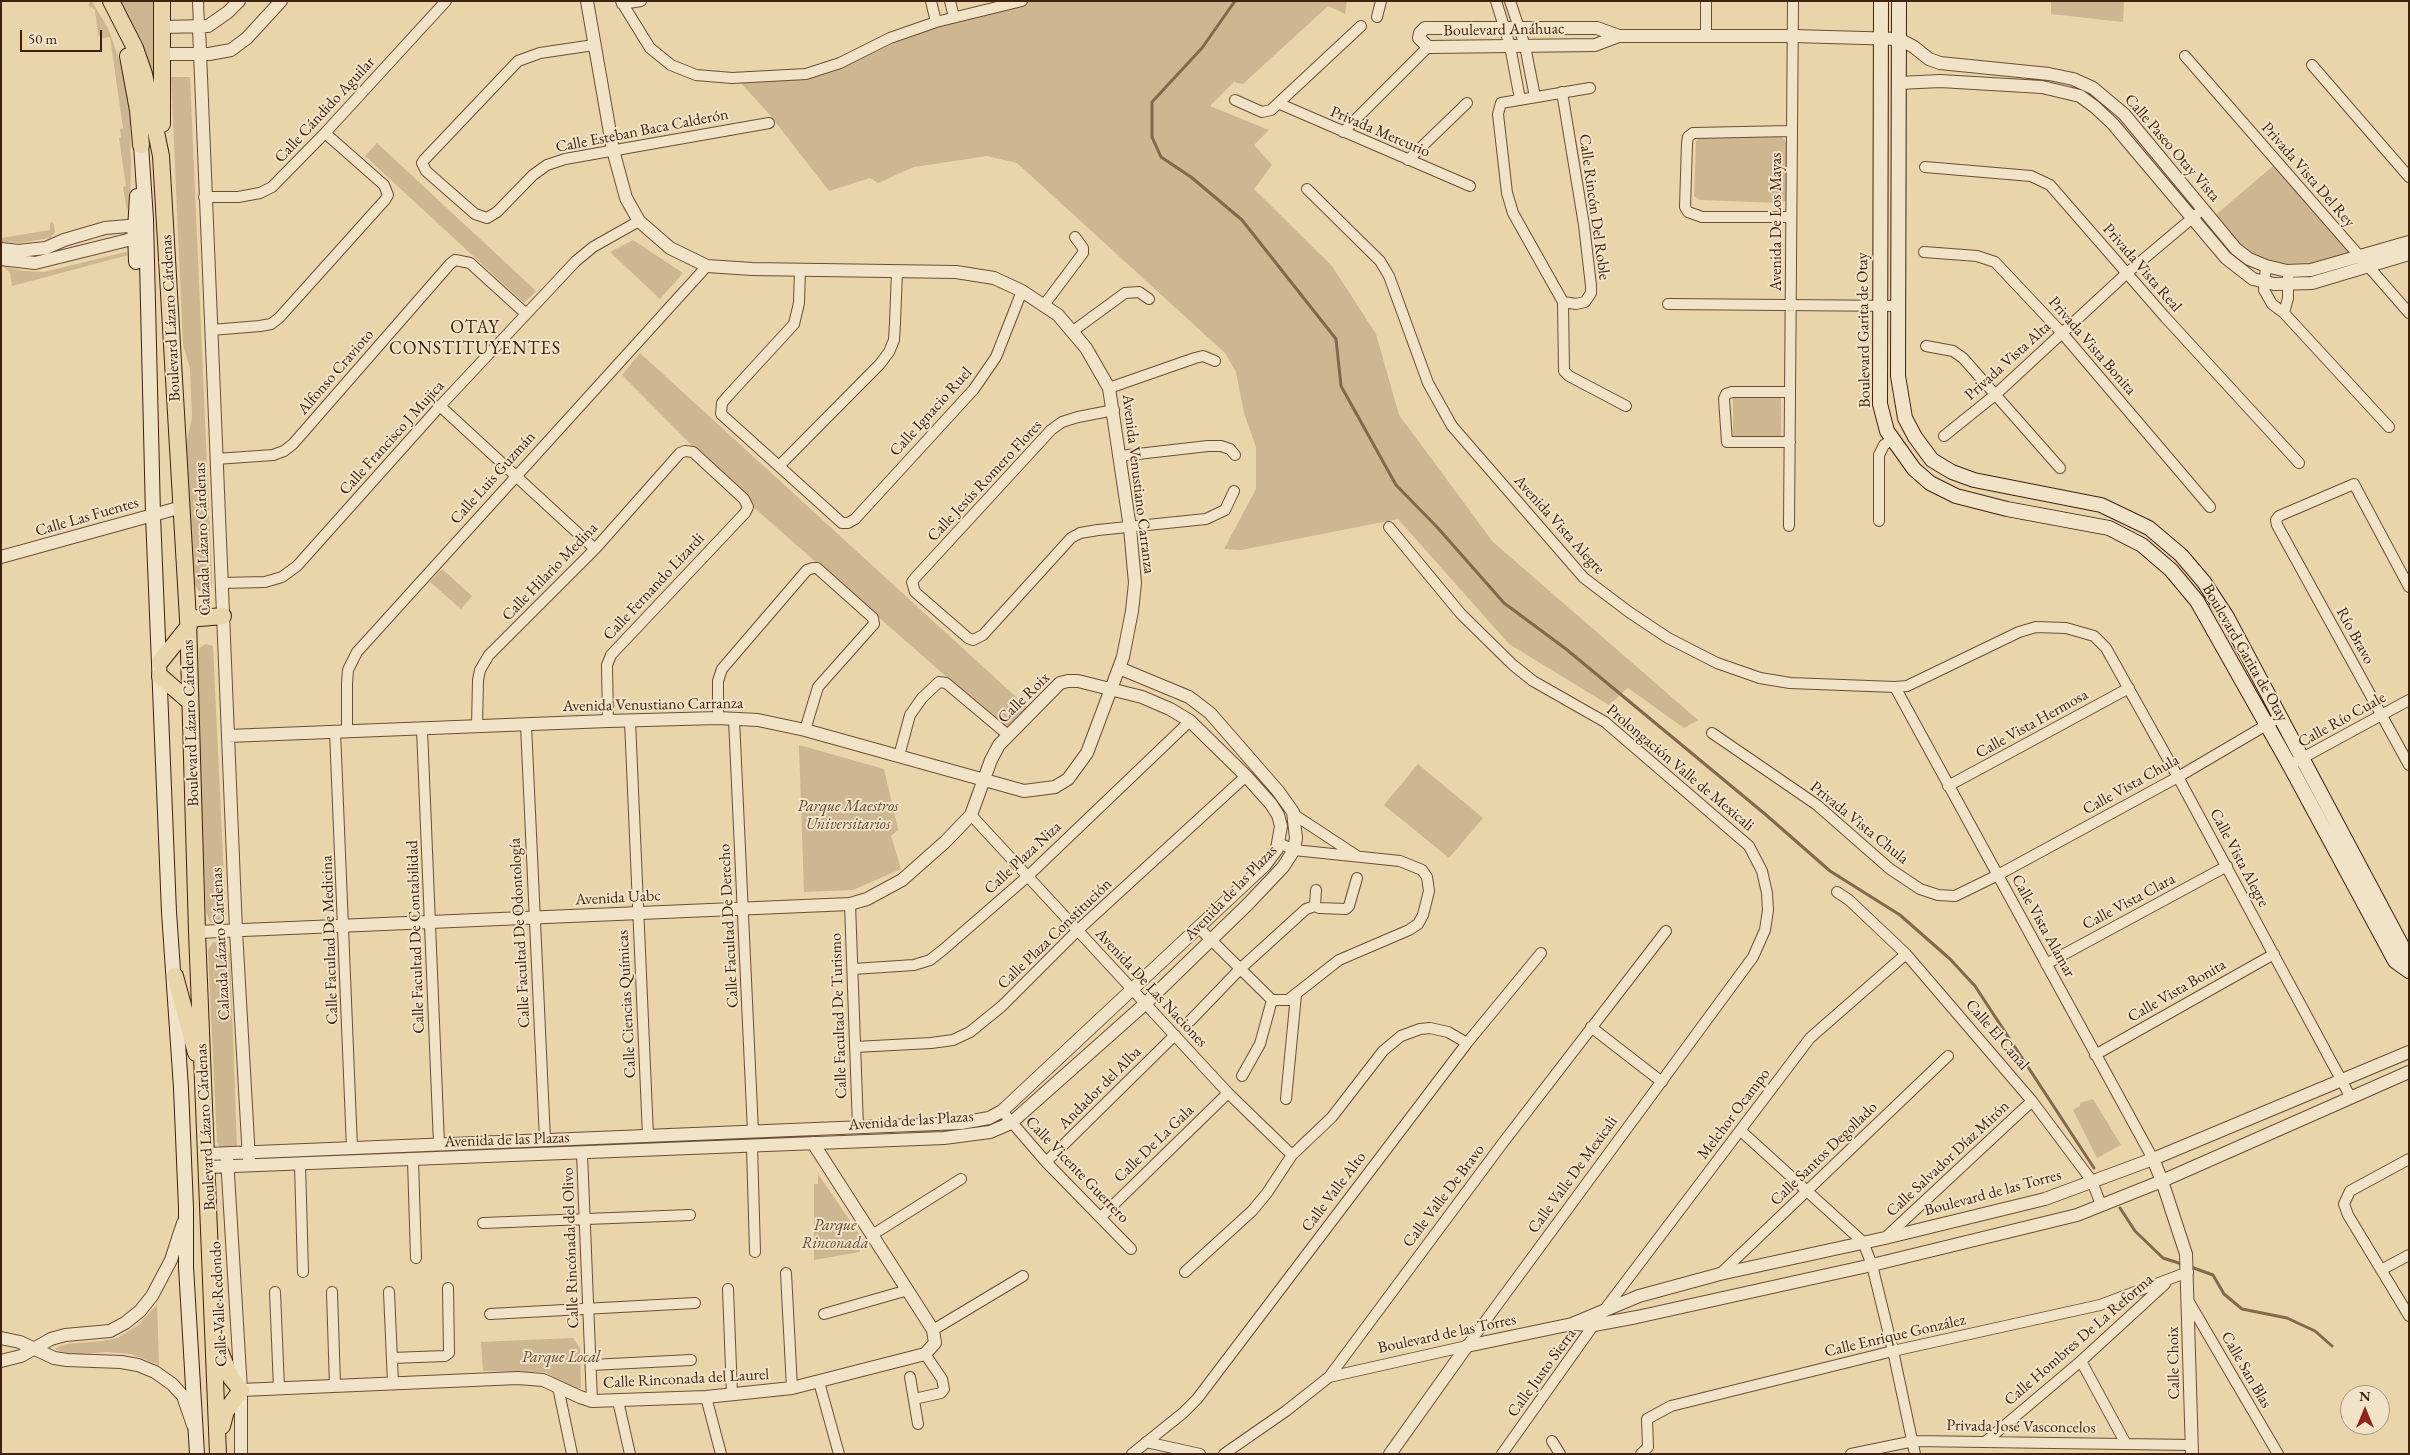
<!DOCTYPE html>
<html>
<head>
<meta charset="utf-8">
<style>
  body { margin:0 }
  #map { position:relative; width:2410px; height:1455px; overflow:hidden; background:#ead4aa; font-family:"EB Garamond",serif }
  canvas { display:block }
  .frame { position:absolute; inset:0; border:2px solid #41210f; pointer-events:none }
  .north { position:absolute; left:2340px; top:1385px; width:50px; height:50px; box-sizing:border-box; background:#f1e3c8; border:1px solid #ab957e; border-radius:50%; rotate:0deg; font-size:14px; font-weight:700; line-height:20px; text-align:center; color:#41210f }
  .north::after { content:''; display:block; margin:auto; width:18px; height:22px; background:#8f2418; clip-path:polygon(50% 0,100% 100%,50% 72%,0 100%) }
  .scale { position:absolute; left:20px; top:30px; width:82px; height:22px; box-sizing:border-box; border:2px solid #41210f; border-top:0; padding-left:6px; font-size:15px; line-height:18px; white-space:nowrap; color:#41210f; -webkit-text-stroke:4px #f1e3c8; paint-order:stroke }
</style>
</head>
<body>
<div id="map">
<canvas width="2410" height="1455"></canvas>
<div class="frame"></div>
<div class="north">N</div>
<div class="scale">50 m</div>
</div>
<script>
const c = document.querySelector('canvas').getContext('2d');
c.lineJoin = 'round';
function fill(path, color) {
  c.fillStyle = color;
  c.fill(path, 'evenodd');
}
function toPath(rows) {
  const path = new Path2D();
  for (const r of rows) {
    path.moveTo(r[0], r[1]);
    for (let i = 2; i < r.length; i += 2) path.lineTo(r[i], r[i + 1]);
  }
  return path;
}
function strokePath(path, color, width, dash) {
  c.strokeStyle = color;
  c.lineWidth = width;
  c.lineCap = dash ? 'butt' : 'round';
  c.setLineDash(dash || []);
  c.stroke(path);
}
function drawText(font, color, halo, rows, align = 'center') {
  c.font = font + ' "EB Garamond",serif';
  c.lineWidth = 4;
  c.setLineDash([]);
  c.textBaseline = 'middle';
  c.strokeStyle = halo;
  c.fillStyle = color;
  for (const [text, x, y, turn = 0] of rows) {
    c.save();
    c.translate(x, y);
    c.rotate((+turn || 0) * Math.PI / 180);
    c.textAlign = isNaN(turn) ? turn : align;
    if (halo) c.strokeText(text, 0, 0);
    c.fillText(text, 0, 0);
    c.restore();
  }
}
const green = toPath([
  [120,1,154,1,155,92,147,58],
  [1032,1,1347,1,1345,14,1328,6,1243,84,1234,82,1210,106,1269,130,1254,145,1272,165,1254,189,1332,266,1376,334,1399,415,1493,542,1698,720,1684,728,1628,688,1609,705,1509,644,1398,519,1241,550,1224,549,1256,489,1256,447,1244,413,1236,372,1225,353,1017,163,987,156,914,167,878,183,870,178,829,191,770,115,740,82,777,81,833,72,937,23],
  [2051,1,2124,1,2123,22,2051,14],
  [90,2,92,2,108,28,124,73,130,116,131,164,130,200,127,211,123,187,126,186,119,138,121,138,120,129,123,128,110,37,102,38,98,35,95,10,88,5],
  [171,77,190,77,212,581,212,587,207,593,199,591,193,582,186,444,192,418,190,368,183,345],
  [1701,136,1782,137,1786,142,1786,200,1781,203,1700,200,1694,196,1696,141],
  [377,143,536,291,524,303,365,156],
  [2279,161,2359,256,2311,270,2249,259,2212,218],
  [53,222,55,232,50,238,20,243,1,242,1,238,50,230,50,223],
  [633,240,683,273,660,299,610,252],
  [126,252,128,255,12,286,10,273,3,266,24,271,44,272],
  [640,353,1027,707,1006,729,751,505,622,375],
  [1733,398,1781,398,1781,438,1733,438],
  [442,569,472,596,461,609,430,582],
  [206,644,213,646,226,921,220,926,210,922,206,911,196,720,199,648],
  [799,745,884,769,898,830,891,836,901,869,853,890,804,892],
  [1418,764,1483,818,1449,858,1384,805],
  [213,942,222,943,230,954,237,1148,221,1150,217,1142,208,950],
  [2093,1099,2121,1145,2097,1158,2073,1110,2080,1106,2080,1103],
  [818,1174,866,1244,859,1246,860,1252,814,1260,814,1184,818,1184],
  [157,1305,159,1365,131,1354,107,1352,72,1355,54,1349,66,1344,103,1341,118,1338,138,1325],
  [573,1338,580,1348,581,1388,572,1388,545,1372,483,1371,481,1342]
]);
const stream = toPath([
  [1235,1,1202,48,1152,102,1152,137,1161,157,1191,177,1242,220,1336,339,1341,386,1396,485,1437,527,1504,603,1566,649,1765,814,1830,871,1900,915,1950,959,1975,986,2094,1168],
  [2120,1208,2135,1231,2163,1258,2182,1264],
  [2191,1267,2213,1275,2224,1294,2242,1309,2287,1318,2315,1331,2332,1346]
]);
const minor = toPath([
  [198,1,199,28],
  [621,1,650,48,671,65,696,75,732,78,806,74,840,63,890,38,936,22,1022,1],
  [931,1,936,22],
  [950,1,954,17],
  [1496,1,1510,46,1520,99],
  [1510,1,1525,46,1535,97],
  [622,4,641,1],
  [1377,17,1381,1],
  [1706,35,1706,1],
  [594,45,540,53,518,61,424,160,422,163,426,171,475,214,487,218,497,212,533,175,547,165,565,159,769,123],
  [2185,56,2409,313],
  [2312,65,2409,177],
  [1590,88,1501,103,1498,114,1507,193,1513,213,1563,302,1564,371,1569,376,1626,406],
  [1562,92,1584,225,1591,286,1591,293,1585,302,1576,304,1563,302],
  [1235,100,1262,112,1271,110,1361,26],
  [1280,104,1470,186],
  [1343,132,1428,47],
  [1408,160,1467,103],
  [1925,167,2031,176,2050,185,2165,317,2299,463],
  [1307,189,1380,261,1389,276,1428,383,1452,426,1584,578,1629,612,1668,638,1717,663,1760,678,1790,683,1895,687,1907,686,2019,632,2036,627,2066,628,2094,636,2106,648,2178,777,2351,1098],
  [204,197,238,197,260,193,272,187,325,133,446,1],
  [1791,217,1702,217,1688,212,1685,207,1687,143,1688,137,1693,133,1791,131],
  [1924,252,1977,256,1995,262,2062,333,2210,507],
  [2266,266,2264,290,2272,304,2284,313,2389,427],
  [800,269,799,303,794,324,728,396,722,403,721,414,842,523,848,523,855,519,974,389,996,357,1022,291],
  [1668,304,1900,306],
  [1044,305,1083,253,1083,248,1075,237],
  [2284,313,2288,298,2288,277],
  [211,330,260,326,271,324,279,318,385,200,388,195,384,185,325,133],
  [1073,331,1125,293,1139,292,1149,299],
  [1926,346,1953,351,1963,358,2060,468],
  [1109,388,1195,358,1203,356,1215,361],
  [1790,392,1732,392,1726,394,1724,399,1727,442,1790,442],
  [440,406,595,549],
  [1114,410,1078,417,1062,422,1051,430,915,578,912,582,915,592,968,638,973,640,983,635,1071,538,1080,533,1098,530,1206,519,1225,510,1234,491],
  [1944,436,1995,395,2127,273,2203,209],
  [1120,456,1208,446,1221,446,1230,449,1235,455],
  [216,459,273,455,284,451,293,444,450,264,455,260,470,263,525,313],
  [779,466,880,364,889,352,894,340,895,323,897,271],
  [1879,521,1879,455,1884,445,1891,440],
  [1789,526,1793,1],
  [221,583,265,582,282,577,297,566,440,406,576,261,593,247,639,221],
  [2409,587,2354,484,2279,516,2276,520,2277,525,2409,765],
  [1895,687,2153,1159],
  [718,718,718,681,722,669,807,570,813,568,817,568,873,618,874,624,818,687,805,730],
  [734,719,753,1132],
  [630,721,648,1136],
  [526,725,545,1140],
  [477,727,478,680,480,670,489,655,595,549,680,453,685,451,693,452,744,499,748,507,745,513,611,655,607,665,608,721],
  [422,729,439,1144],
  [335,731,352,1148],
  [347,731,347,683,348,670,357,652,707,266],
  [1712,733,1817,805,1890,869,1920,889,1938,895,1955,896,1996,876,2178,777,2280,717],
  [899,756,910,715,922,698,939,682,946,683,1008,735],
  [2297,761,2409,700],
  [1948,786,2129,688],
  [1293,814,1357,856],
  [971,815,1228,1093,1292,1155],
  [1837,892,1849,900,1906,954,2032,1101,2092,1181,2101,1205],
  [850,904,858,1127],
  [1315,906,1316,890],
  [1198,927,1272,1000],
  [2046,964,2227,866],
  [853,969,914,965,930,960,944,949,1028,876,1190,721],
  [1272,1000,1288,1000,1339,960,1409,930,1418,924,1423,915,1429,891,1427,877,1422,870,1400,861,1294,850,1279,843],
  [1190,1021,1240,969,1306,909,1315,906,1319,908,1346,909,1349,906,1357,878],
  [1591,1027,1662,1082],
  [855,1047,931,1043,953,1040,970,1032,1002,1006,1078,930,1246,776],
  [2095,1055,2274,954],
  [1242,1076,1260,1044,1272,1000],
  [1286,1099,1296,995],
  [1002,1111,1046,1162,1131,1249],
  [1741,1131,1863,1242,1872,1265,1893,1351,1915,1454],
  [752,1146,755,1252],
  [582,1153,592,1401],
  [2409,1159,2350,1191,2344,1204,2348,1215,2409,1316],
  [413,1160,416,1258],
  [1046,1162,1175,1035],
  [300,1164,303,1272],
  [1101,1217,1228,1093],
  [483,1223,690,1215],
  [872,1235,961,1179],
  [1885,1238,2032,1101],
  [2381,1270,2409,1255],
  [1185,1272,1252,1211,1267,1193,1292,1155,1332,1117,1383,1051,1401,1036,1420,1029,1430,1028,1448,1032,1467,1043],
  [786,1273,792,1388],
  [1720,1274,1948,1056],
  [728,1289,732,1395],
  [275,1292,279,1388],
  [332,1292,335,1386],
  [389,1292,393,1383],
  [2189,1302,2278,1454],
  [490,1314,695,1303],
  [824,1314,908,1290],
  [933,1330,1023,1276],
  [392,1358,445,1356,449,1353,448,1288],
  [2081,1361,2126,1444],
  [591,1365,691,1360],
  [910,1377,918,1424],
  [1329,1377,1467,1346,1753,957,1765,930,1768,910,1767,893,1762,871,1749,846,1605,722,1533,681,1513,665,1461,614,1389,527],
  [819,1382,839,1454],
  [558,1387,572,1454],
  [706,1397,721,1454],
  [914,1399,941,1393,944,1389,942,1379,925,1354],
  [618,1401,630,1454],
  [1552,1441,1560,1454],
  [1146,1442,1200,1454],
  [1985,1442,2081,1361,2165,1284],
  [1132,1454,1183,1413,1197,1399,1467,1043,1541,953],
  [1224,1454,1286,1411,1329,1377,1502,1144,1666,931],
  [1502,1454,1605,1309,1810,1038,1906,954],
  [1641,1454,1648,1447,1647,1419,1671,1406,1893,1351,2100,1305,2188,1272],
  [1851,1454,1914,1441,2192,1445]
]);
const tertiary = toPath([
  [162,27,208,26,228,12,239,1],
  [199,28,236,931,249,1159],
  [1619,36,1597,28,1425,28,1420,33,1419,38,1428,47,1595,45,1619,36,1793,36,1899,39,1914,47,1929,59,1940,63,2049,74,2073,79,2093,88,2124,114,2236,249,2249,259,2266,266,2287,271,2311,270,2409,242],
  [162,54,209,54,231,50,247,38,281,1],
  [1899,83,1940,81,2042,87,2080,96,2095,107,2113,124,2226,258,2253,279,2274,284,2312,283,2409,254],
  [1,249,18,251,46,248,64,240,105,228,128,226,135,230],
  [1,259,35,263,128,240,135,236],
  [1,557,182,507],
  [228,736,608,721,718,718,758,720,805,730,1024,791,1055,787,1068,779,1087,753,1123,657,1132,611,1135,583,1130,528,1109,388,1086,348,1058,315,1022,291,994,278,956,272,752,269,707,266,670,248,639,221,626,198,613,150,587,1],
  [197,932,850,904,867,899,902,880,945,842,971,815,991,760,999,745,1060,683,1068,681,1078,681,1142,697,1170,709,1190,721,1246,776,1271,804,1278,815,1281,826,1277,849,1265,865,1002,1111,989,1118,961,1123,208,1154],
  [227,1158,241,1390,241,1454],
  [2153,1159,2162,1181,2186,1254,2192,1454],
  [208,1167,944,1138,990,1132,1011,1123,1146,1003,1248,904,1283,867,1294,850,1296,838,1293,812,1278,791,1210,713,1189,697,1119,668],
  [1573,1324,1594,1325,1637,1317,1872,1265,2077,1215,2162,1181,2409,1072],
  [1,1338,20,1342,54,1358,67,1360,121,1362,138,1365,155,1372,172,1384,183,1396,193,1425],
  [1,1361,21,1356,51,1339,65,1335,110,1331,125,1323,140,1311,152,1296,171,1260,183,1223],
  [241,1390,518,1378,543,1380,580,1397,592,1401,706,1397,792,1388,925,1354,935,1343,933,1330,813,1143],
  [1390,1454,1467,1346,1572,1324,1639,1296,1720,1274,1885,1238,2045,1199,2153,1159,2409,1052]
]);
const secondary = toPath([
  [1881,1,1880,404,1887,431,1914,469,1930,483,1956,496,2007,509,2109,528,2142,545,2171,570,2197,601,2290,766,2395,961,2409,971],
  [1899,1,1898,376,1905,418,1915,437,1932,460,1952,472,1974,480,2101,505,2149,528,2181,555,2204,582,2227,617,2401,944,2409,964],
  [141,145,146,219,153,515,169,912,181,1088,186,1208,186,1267,197,1454],
  [136,262,135,230,137,196]
]);
const trunk = toPath([
  [111,1,135,48,144,74,161,156,188,619,197,932,218,1454],
  [162,1,162,124],
  [128,56,138,110,141,145],
  [188,619,223,616],
  [160,662,189,626],
  [160,676,190,702],
  [175,976,196,1053],
  [219,1349,231,1378,241,1390,226,1411,222,1426]
]);
const streetNames = [
  ["Boulevard Anáhuac",1504,30,-1],
  ["Calle Cándido Aguilar",325,110,-47],
  ["Calle Esteban Baca Calderón",642,131,-11],
  ["Privada Mercurio",1380,132,23],
  ["Calle Paseo Otay Vista",2172,148,49],
  ["Privada Vista Del Rey",2308,175,49],
  ["Calle Rincón Del Roble",1594,207,82],
  ["Avenida De Los Mayas",1777,222,-90],
  ["Privada Vista Real",2142,268,49],
  ["Boulevard Lázaro Cárdenas",171,318,-93],
  ["Boulevard Garita de Otay",1864,330,-91],
  ["Privada Vista Bonita",2092,346,49],
  ["Privada Vista Alta",2008,361,-42],
  ["Alfonso Cravioto",336,372,-49],
  ["Calle Ignacio Ruel",931,412,-48],
  ["Calle Francisco J Mujica",392,438,-48],
  ["Calle Luis Guzmán",493,478,-48],
  ["Calle Jesús Romero Flores",985,481,-47],
  ["Avenida Venustiano Carranza",1138,484,83],
  ["Calle Las Fuentes",87,517,-16],
  ["Avenida Vista Alegre",1559,525,48],
  ["Calzada Lázaro Cárdenas",203,539,-92],
  ["Calle Hilario Medina",550,572,-46],
  ["Calle Fernando Lizardi",654,587,-47],
  ["Río Bravo",2355,636,61],
  ["Boulevard Garita de Otay",2245,653,60],
  ["Calle Roix",1024,698,-44],
  ["Avenida Venustiano Carranza",653,705,-1],
  ["Calle Río Cuale",2342,720,-29],
  ["Boulevard Lázaro Cárdenas",191,723,-92],
  ["Calle Vista Hermosa",2032,724,-29],
  ["Prolongación Valle de Mexicali",1680,768,40],
  ["Calle Vista Chula",2131,785,-29],
  ["Privada Vista Chula",1859,823,39],
  ["Calle Plaza Niza",1023,858,-43],
  ["Calle Vista Alegre",2239,858,62],
  ["Avenida de las Plazas",1231,893,-46],
  ["Avenida Uabc",618,898,-3],
  ["Calle Vista Clara",2129,902,-28],
  ["Calle Facultad De Derecho",729,926,-93],
  ["Calle Vista Alamar",2043,926,61],
  ["Calle Facultad De Odontología",520,933,-93],
  ["Calle Plaza Constitución",1055,934,-44],
  ["Calle Facultad De Contabilidad",416,937,-92],
  ["Calle Facultad De Medicina",330,940,-92],
  ["Calzada Lázaro Cárdenas",221,944,-93],
  ["Avenida De Las Naciones",1151,988,47],
  ["Calle Vista Bonita",2177,991,-30],
  ["Calle Ciencias Químicas",627,1004,-93],
  ["Calle Facultad De Turismo",839,1016,-92],
  ["Calle El Canal",1997,1035,49],
  ["Andador del Alba",1100,1088,-45],
  ["Melchor Ocampo",1734,1114,-53],
  ["Avenida de las Plazas",911,1121,-4],
  ["Boulevard Lázaro Cárdenas",206,1127,-93],
  ["Avenida de las Plazas",507,1140,-2],
  ["Calle De La Gala",1154,1144,-44],
  ["Calle Santos Degollado",1824,1154,-44],
  ["Calle Salvador Díaz Mirón",1948,1159,-43],
  ["Calle Vicente Guerrero",1077,1170,46],
  ["Calle Valle De Mexicali",1573,1175,-54],
  ["Calle Valle Alto",1334,1192,-53],
  ["Boulevard de las Torres",1993,1193,-15],
  ["Calle Valle De Bravo",1444,1196,-53],
  ["Calle Rincónada del Olivo",571,1248,-92],
  ["Calle Valle Redondo",219,1304,-93],
  ["Boulevard de las Torres",1447,1334,-12],
  ["Calle Enrique González",1895,1336,-13],
  ["Calle Hombres De La Reforma",2079,1340,-41],
  ["Calle Choix",2174,1363,-91],
  ["Calle San Blas",2246,1370,60],
  ["Calle Justo Sierra",1542,1373,-54],
  ["Calle Rinconada del Laurel",686,1379,-3],
  ["Privada José Vasconcelos",2021,1427,1]
];
const parkNames = [
  ["Parque Maestros",848,807],
  ["Universitarios",848,825],
  ["Parque",835,1226],
  ["Rinconada",835,1244],
  ["Parque Local",561,1358]
];
const neighbourhoodNames = [
  ["OTAY",475,328],
  ["CONSTITUYENTES",475,349]
];
fill(green, '#cdb690');
strokePath(stream, '#84684c', 3);
strokePath(minor, '#6b4e36', 12);
strokePath(tertiary, '#6b4e36', 14);
strokePath(secondary, '#41210f', 16);
strokePath(trunk, '#41210f', 18);
strokePath(minor, '#f1e3c8', 10);
strokePath(tertiary, '#f1e3c8', 12);
strokePath(secondary, '#f1e3c8', 14);
strokePath(trunk, '#ead4aa', 16);
drawText('16px', '#41210f', '#f1e3c8', streetNames);
drawText('italic 16px', '#64462f', '#f1e3c8', parkNames);
c.letterSpacing = '1px';
drawText('18px', '#41210f', '#f1e3c8', neighbourhoodNames);
c.letterSpacing = '0px';
</script>
</body>
</html>
